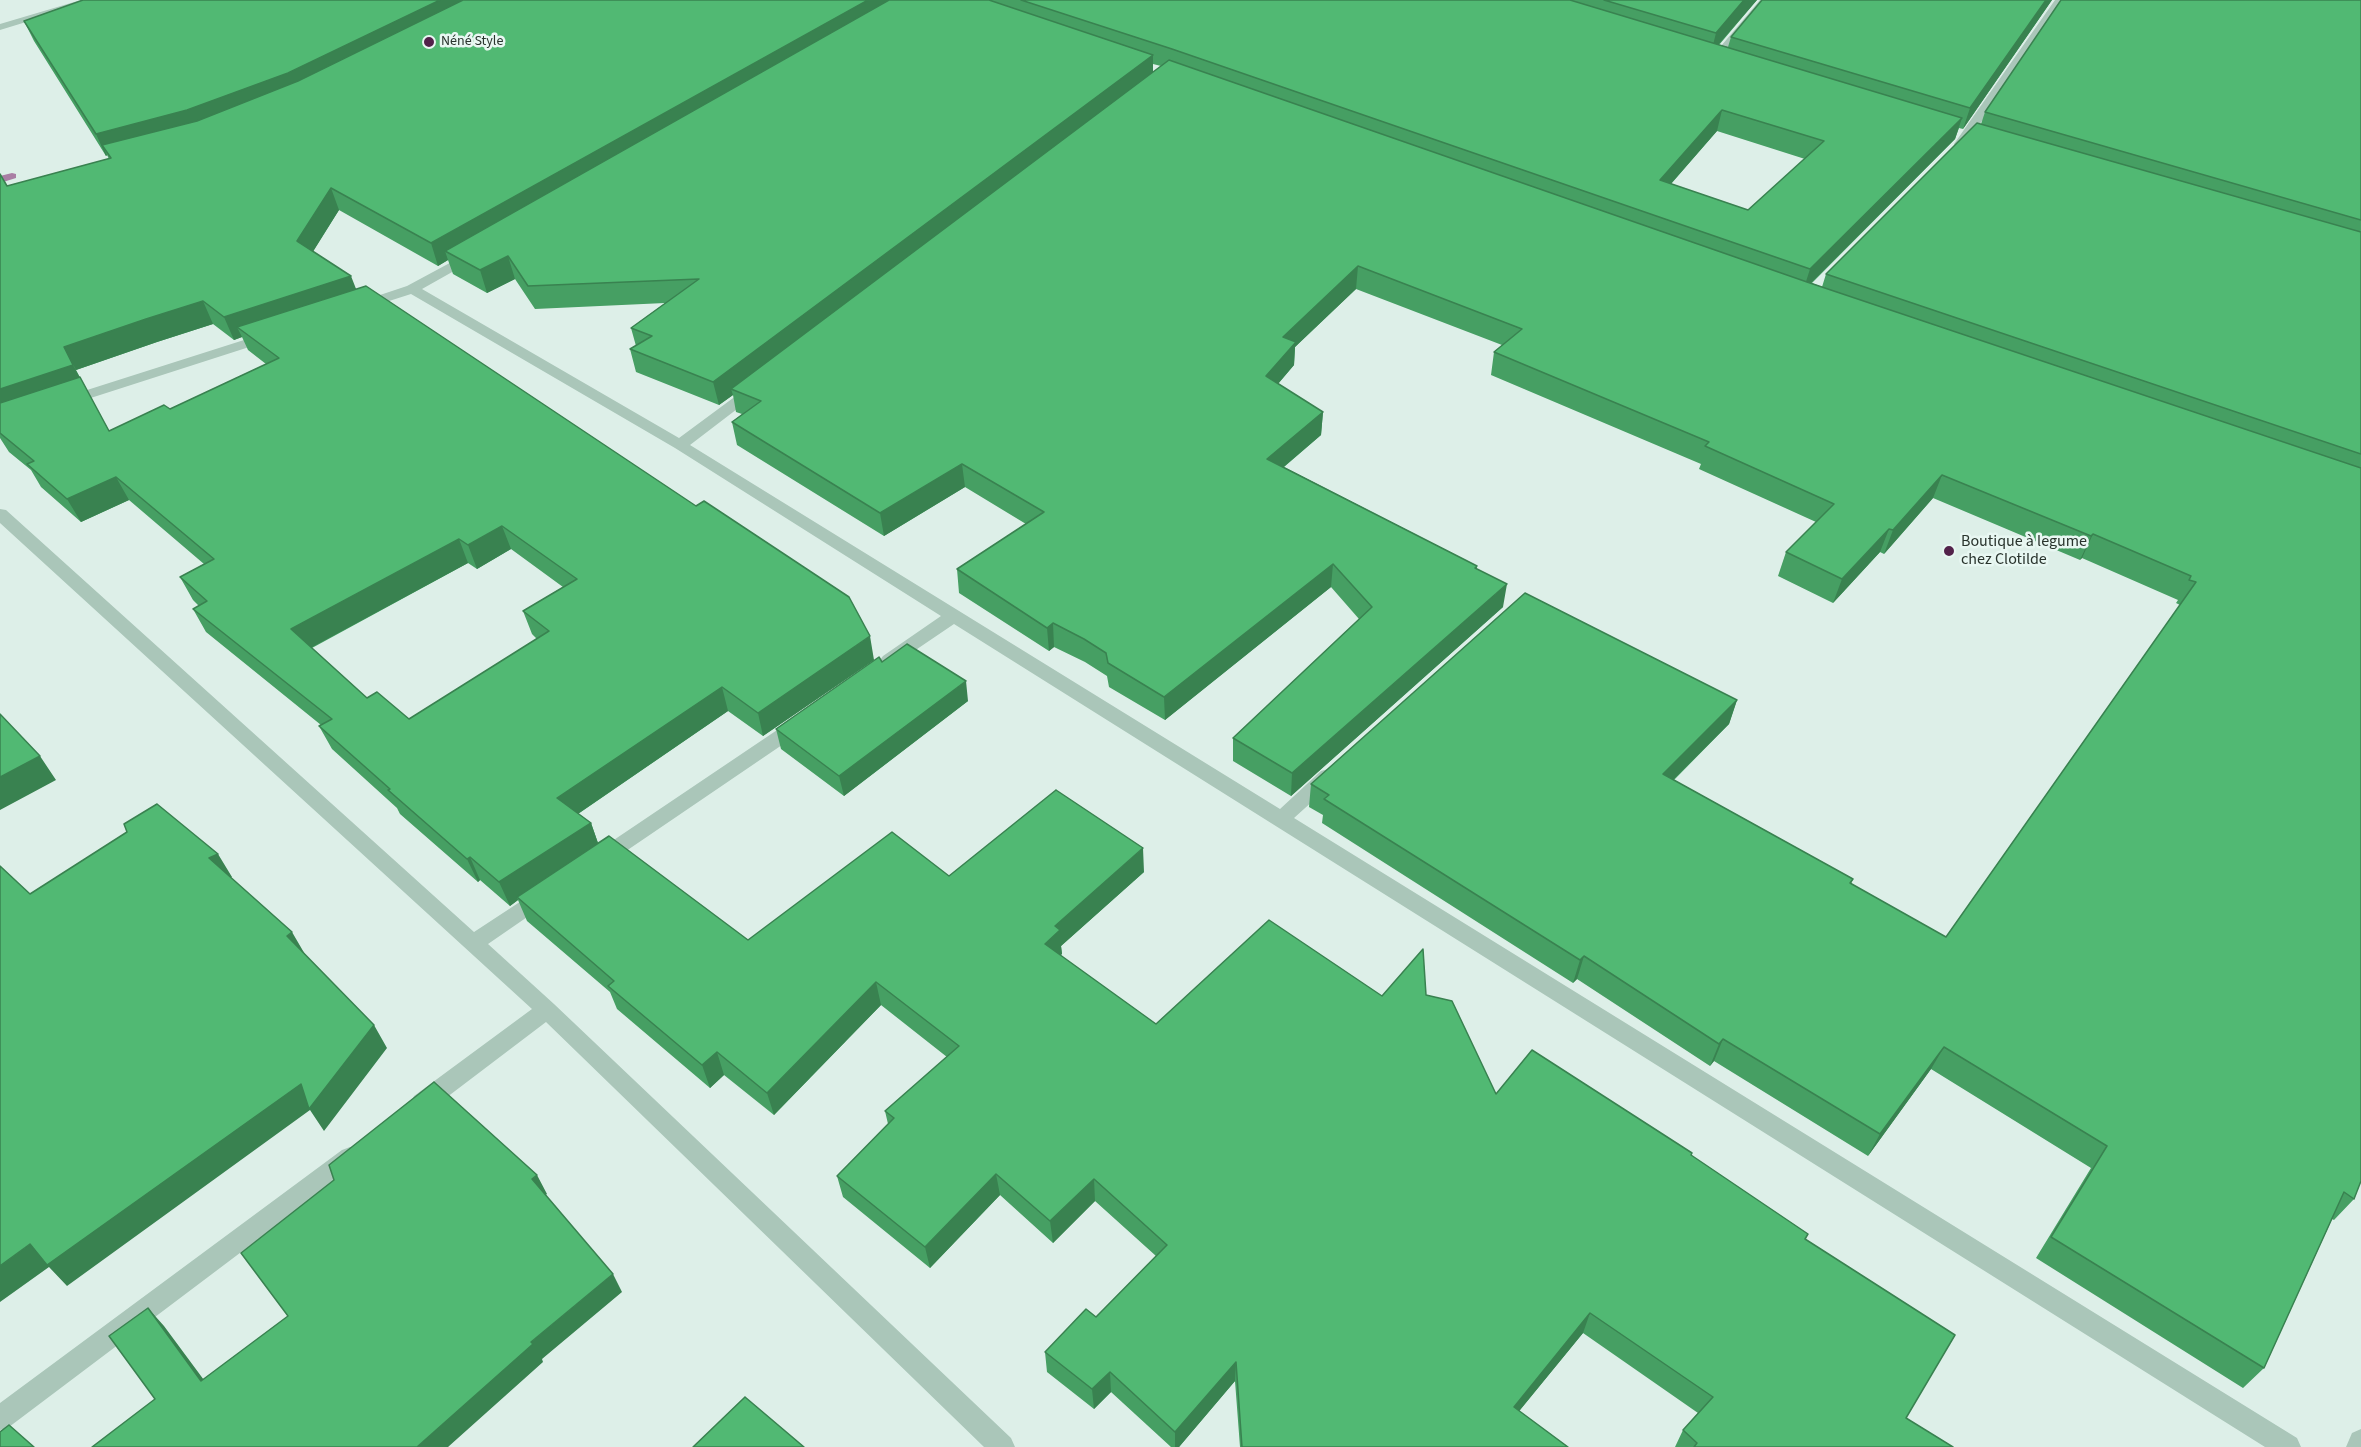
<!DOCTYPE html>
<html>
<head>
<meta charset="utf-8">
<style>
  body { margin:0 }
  canvas { display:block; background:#ddefe8 }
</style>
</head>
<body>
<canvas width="2361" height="1447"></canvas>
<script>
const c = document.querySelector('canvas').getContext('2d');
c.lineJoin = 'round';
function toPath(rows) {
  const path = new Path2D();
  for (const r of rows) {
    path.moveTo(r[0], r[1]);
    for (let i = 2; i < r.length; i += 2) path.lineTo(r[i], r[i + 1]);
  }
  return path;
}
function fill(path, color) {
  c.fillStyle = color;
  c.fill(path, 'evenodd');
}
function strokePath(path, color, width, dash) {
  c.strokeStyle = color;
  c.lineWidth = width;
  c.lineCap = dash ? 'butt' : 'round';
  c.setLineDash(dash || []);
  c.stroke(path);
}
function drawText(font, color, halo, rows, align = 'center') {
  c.font = font + ' "Source Sans 3",sans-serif';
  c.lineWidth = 5;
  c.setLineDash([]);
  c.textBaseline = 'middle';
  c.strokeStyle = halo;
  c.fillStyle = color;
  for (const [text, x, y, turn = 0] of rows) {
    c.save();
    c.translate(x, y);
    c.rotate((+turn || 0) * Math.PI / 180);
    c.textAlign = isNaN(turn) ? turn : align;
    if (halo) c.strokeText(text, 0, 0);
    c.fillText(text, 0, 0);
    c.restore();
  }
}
const stream = toPath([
  [12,173,16,174,16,178,0,183,0,176,12,173]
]);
const minor = toPath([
  [81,0,98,0,0,30,0,24,81,0],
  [1760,0,1771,0,1718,63,1710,63,1710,59,1760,0],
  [2055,0,2065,0,1964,147,1956,147,1954,144,2055,0],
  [472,251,479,255,477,258,422,289,679,438,748,387,758,387,760,390,758,393,690,445,1280,809,1321,771,1328,769,1335,771,1337,776,1335,781,1294,818,2297,1438,2301,1447,2265,1447,954,624,895,664,883,664,880,660,883,656,941,616,675,448,411,294,361,310,354,306,356,303,407,286,472,251],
  [266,333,273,337,271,340,72,404,62,404,60,401,62,398,266,333],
  [0,509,6,510,474,932,535,892,542,889,549,892,552,897,549,902,488,944,554,1004,1011,1438,1015,1447,984,1447,546,1022,430,1110,422,1112,414,1110,411,1103,414,1096,532,1009,0,523,0,509],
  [798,719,804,720,807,725,804,730,607,864,600,866,593,864,590,859,593,854,792,720,798,719],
  [350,1147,358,1150,361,1157,358,1164,9,1427,0,1430,0,1403,342,1150,350,1147],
  [2361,1429,2361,1447,2346,1447,2352,1433,2361,1429]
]);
const wall = toPath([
  [83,0,1757,0,1719,45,1728,47,1731,37,2052,0,1963,129,1959,128,1955,139,1812,283,1822,287,1826,274,1981,124,1985,112,2361,0,2361,1181,2354,1199,2334,1220,2332,1219,2264,1368,2243,1388,2036,1258,2091,1168,1931,1069,1868,1156,1714,1061,1710,1066,1577,979,1573,983,1322,823,1323,815,1309,807,1311,784,1737,700,1729,724,1674,780,1853,879,1851,884,1946,937,2180,605,2176,603,2178,600,2082,558,2080,560,1933,498,1884,554,1880,552,1833,603,1778,576,1786,552,1816,522,1699,469,1701,464,1491,375,1494,352,1502,345,1356,289,1295,347,1294,365,1278,384,1323,412,1321,435,1284,467,1477,566,1477,569,1503,607,1291,796,1233,761,1233,738,1359,619,1331,587,1165,720,1109,687,1107,676,1085,662,1054,647,1049,651,959,593,957,569,1026,524,965,487,884,536,737,445,732,422,742,414,736,412,733,395,719,405,636,372,630,349,636,346,631,328,665,303,535,309,515,279,487,293,453,274,448,260,438,266,339,210,313,251,356,289,874,660,763,736,728,711,578,814,591,823,598,843,748,940,949,876,1144,872,1061,946,1062,954,1060,955,1156,1024,1382,996,1426,995,1496,1094,1691,1156,1808,1234,1805,1240,1906,1418,1953,1447,1675,1447,1683,1430,1698,1413,1583,1333,1519,1411,1568,1447,1240,1447,1235,1381,1179,1447,1171,1447,1111,1392,1094,1409,1047,1372,1045,1352,1096,1317,1156,1256,1095,1201,1053,1243,1000,1195,930,1268,843,1197,837,1176,888,1124,885,1111,947,1057,881,1005,774,1115,724,1075,710,1088,617,1009,610,992,527,921,518,900,510,906,480,880,478,882,400,814,397,808,332,749,319,726,321,725,206,632,193,609,199,606,193,600,180,577,204,564,129,500,81,522,41,487,31,470,9,452,0,438,0,174,7,186,109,159,107,155,106,156,34,41,24,21],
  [1153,64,1161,66,1153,72],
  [1717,131,1805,159,1748,210,1671,184],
  [213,324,234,340,242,337,248,350,266,364,170,409,109,431,76,370,157,342],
  [511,549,563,587,523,611,532,634,537,639,409,719,367,698,312,648,468,563,477,569],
  [882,662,968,701,844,796,781,749,776,729]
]);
const shadedWall = toPath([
  [440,0,488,0,296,94,109,155,102,145,107,155,106,156,96,134],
  [868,0,907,0,445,251,448,260,438,266,431,243],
  [1744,0,1757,0,1711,53,1716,33],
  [2046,0,2052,0,1963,129,1970,108],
  [1153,55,1153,76,731,389,733,395,719,405,713,382],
  [1722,110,1717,131,1655,202,1660,180],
  [1962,118,1955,139,1803,291,1810,269],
  [331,188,339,210,306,263,297,241],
  [508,256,515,279,487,293,480,270],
  [1358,266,1356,289,1295,347,1294,365,1265,399,1266,376,1283,337],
  [351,276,360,299,237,327,242,337,234,340,224,317],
  [203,301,213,324,157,342,76,370,64,347,146,319],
  [73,365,122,455,0,416,0,389],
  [1323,412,1321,435,1266,482,1267,459],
  [962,464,965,487,884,536,880,513],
  [1942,475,1933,498,1884,554,1893,530],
  [116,477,129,500,81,522,67,499],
  [502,526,511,549,477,569,468,545],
  [1889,529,1880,552,1833,603,1842,579],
  [2093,534,2082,558,2080,560,2091,536],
  [459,539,468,563,303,652,291,629],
  [1333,564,1331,587,1165,720,1164,697],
  [1507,584,1503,607,1291,796,1292,773],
  [1053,623,1054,647,1049,651,1047,628],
  [870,636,874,660,763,736,758,713],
  [966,681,968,701,844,796,839,776],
  [722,687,728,711,566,822,557,798],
  [1737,700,1729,724,1656,797,1663,774],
  [40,756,56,780,0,810,0,777],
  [591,823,599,846,517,897,518,900,510,906,499,882],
  [1143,848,1144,872,1061,946,1062,954,1047,967,1045,944,1055,926],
  [218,854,232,877,224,881,209,858],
  [470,857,480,880,478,882,467,859],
  [292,932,306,956,287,936],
  [1584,956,1577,979,1573,983,1580,960],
  [876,982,881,1005,774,1115,767,1093],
  [374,1025,387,1048,324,1131,310,1110,67,1286,49,1267,0,1302,0,1266,30,1244],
  [1723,1039,1714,1061,1710,1066,1719,1044],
  [1944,1047,1931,1069,1868,1156,1880,1134],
  [717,1052,724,1075,710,1088,702,1065],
  [996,1174,1000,1195,930,1268,925,1247],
  [537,1175,547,1194,542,1198,532,1179],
  [1094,1179,1095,1201,1053,1243,1050,1221],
  [613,1274,622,1292,542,1359,543,1362,448,1447,417,1447,531,1342],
  [148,1308,164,1326,218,1399,201,1381],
  [1590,1313,1583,1333,1507,1426,1514,1407],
  [1236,1362,1235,1381,1179,1447,1175,1447,1175,1432],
  [1110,1372,1111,1392,1094,1409,1092,1389]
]);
const building = toPath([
  [83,0,440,0,288,73,187,110,96,134,24,21,83,0],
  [463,0,868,0,431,243,331,188,297,241,351,276,224,317,203,301,146,319,64,347,73,365,0,389,0,174,7,186,111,158,102,145,197,121,298,81,463,0],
  [889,0,989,0,1153,55,713,382,630,349,652,336,631,328,699,279,528,286,508,256,480,270,445,251,889,0],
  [1021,0,1570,0,1962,118,1810,269,1172,49,1021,0],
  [1722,110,1824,141,1748,210,1660,180,1722,110],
  [1604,0,1744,0,1716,33,1604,0],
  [1762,0,2046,0,1970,108,1731,37,1762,0],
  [2061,0,2361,0,2361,220,1985,112,2061,0],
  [1169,60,1807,282,2361,468,2361,1181,2354,1199,2344,1192,2264,1368,2051,1237,2107,1146,1944,1047,1880,1134,1723,1039,1719,1044,1584,956,1580,960,1324,799,1329,795,1311,784,1525,593,1737,700,1663,774,1853,879,1850,883,1946,937,2196,582,2189,580,2191,576,2093,534,2091,536,1942,475,1893,530,1889,529,1842,579,1786,552,1834,504,1705,446,1709,442,1494,352,1522,329,1358,266,1283,337,1296,342,1266,376,1323,412,1267,459,1477,566,1475,568,1507,584,1292,773,1233,738,1372,607,1333,564,1164,697,1108,663,1106,653,1084,639,1053,623,1047,628,957,569,1044,512,962,464,880,513,732,422,761,401,731,389,1169,60],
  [1977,123,2361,232,2361,454,1826,274,1977,123],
  [366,286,696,506,704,501,849,597,870,636,758,713,722,687,557,798,591,823,499,882,470,857,467,859,388,790,390,789,319,726,332,719,193,609,207,601,180,577,214,559,116,477,67,499,27,464,34,461,0,433,0,403,80,377,109,431,164,405,170,409,279,358,237,327,366,286],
  [502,526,577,579,523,611,549,631,409,719,377,692,367,698,291,629,459,539,468,545,502,526],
  [907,644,966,681,839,776,776,729,879,657,882,662,907,644],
  [0,714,40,756,0,777,0,714],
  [1056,790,1143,848,1055,926,1060,930,1045,944,1156,1024,1269,920,1382,996,1423,949,1426,995,1452,1001,1496,1094,1532,1050,1692,1153,1691,1155,1808,1234,1805,1239,1955,1335,1906,1418,1953,1447,1694,1447,1697,1443,1683,1430,1713,1397,1590,1313,1514,1407,1568,1447,1242,1447,1236,1362,1175,1432,1110,1372,1092,1389,1045,1352,1086,1309,1096,1317,1167,1245,1094,1179,1050,1221,996,1174,925,1247,837,1176,894,1118,885,1111,959,1046,876,982,767,1093,717,1052,702,1065,608,986,614,981,517,897,609,836,748,940,892,832,949,876,1056,790],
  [157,804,218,854,209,858,292,932,287,936,374,1025,309,1109,301,1084,47,1265,30,1244,0,1266,0,866,30,894,127,832,124,824,157,804],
  [434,1082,537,1175,532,1179,613,1274,531,1342,533,1344,417,1447,92,1447,155,1399,109,1336,148,1308,201,1381,288,1316,241,1253,334,1180,329,1165,434,1082],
  [745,1397,804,1447,693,1447,745,1397],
  [9,1425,34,1447,0,1447,0,1432,9,1425]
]);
const markers = [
  [429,42,6,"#52224a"],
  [1949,551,6,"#52224a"]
];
const farPoinames = [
  ["Néné Style",441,42]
];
const poiNames = [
  ["Boutique à legume",1961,542],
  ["chez Clotilde",1961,560]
];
fill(stream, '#a97ea4');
fill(minor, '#aac6b9');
fill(wall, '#469f63');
fill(shadedWall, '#398250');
fill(building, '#51b973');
strokePath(building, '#398250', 1.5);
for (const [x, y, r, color] of markers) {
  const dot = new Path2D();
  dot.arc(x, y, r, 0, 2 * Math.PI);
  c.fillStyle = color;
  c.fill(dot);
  strokePath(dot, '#e8f7f2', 2);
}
drawText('14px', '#29342d', '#e8f7f2', farPoinames, 'left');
drawText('16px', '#29342d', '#e8f7f2', poiNames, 'left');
</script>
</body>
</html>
